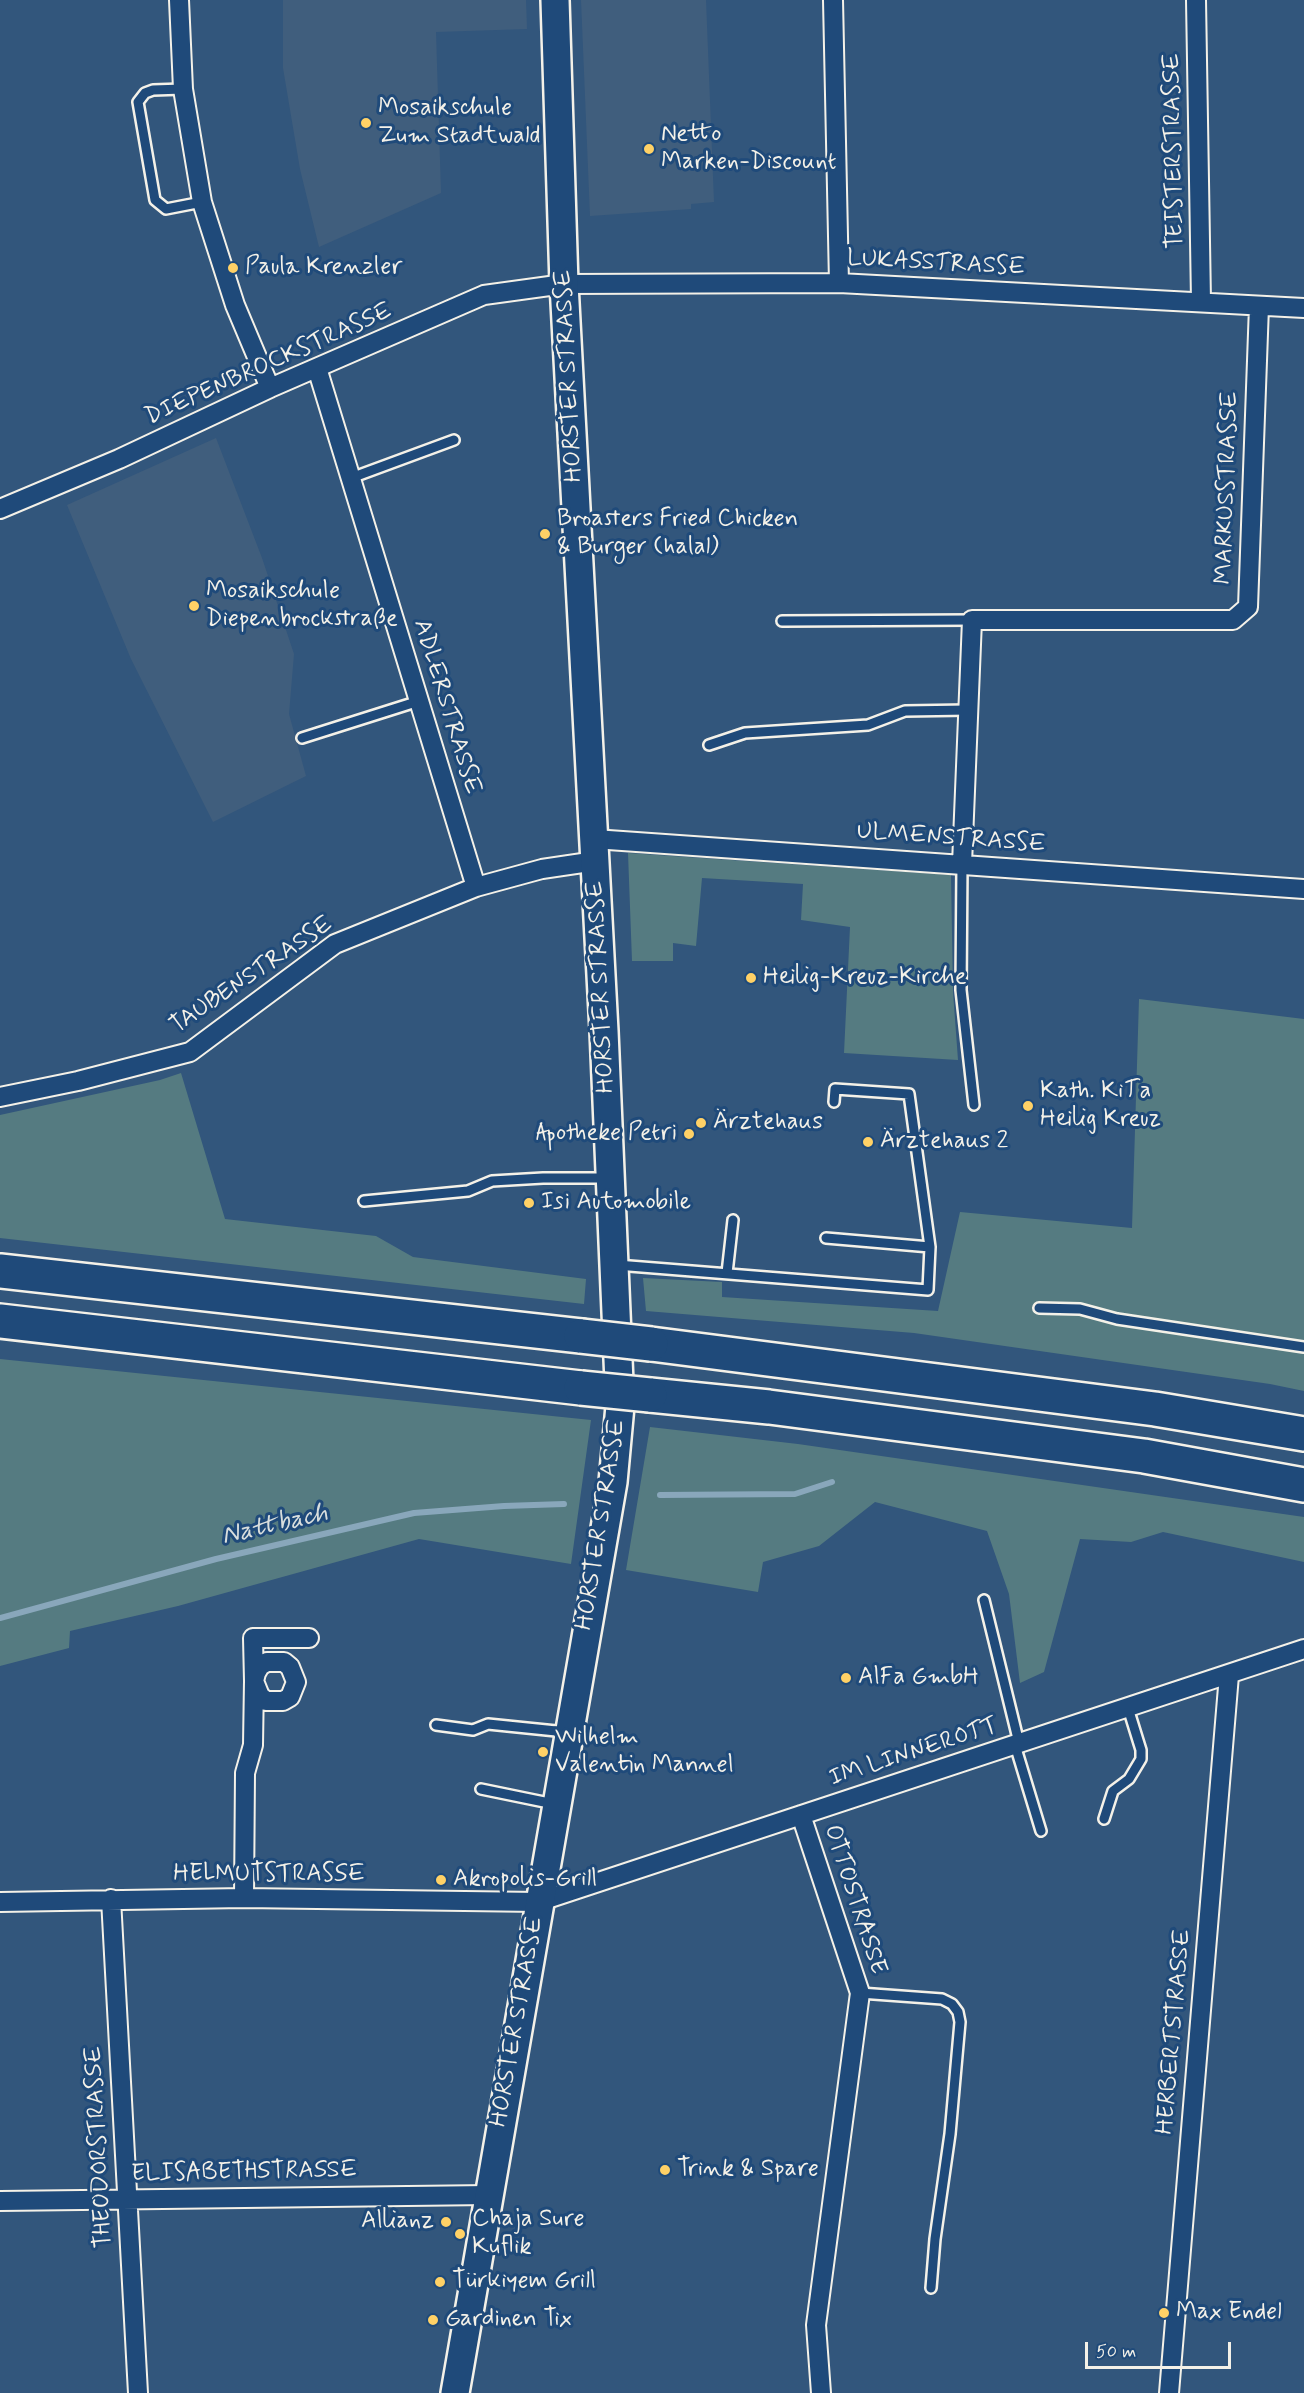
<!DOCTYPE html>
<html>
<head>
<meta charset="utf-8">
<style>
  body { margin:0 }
  #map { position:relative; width:1304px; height:2393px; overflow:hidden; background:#32567c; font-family:Mynerve,sans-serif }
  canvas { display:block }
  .scale { position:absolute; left:1085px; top:2342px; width:146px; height:27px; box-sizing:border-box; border:3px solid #f4f1e8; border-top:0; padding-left:8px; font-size:18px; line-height:21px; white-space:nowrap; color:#f4f1e8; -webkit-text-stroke:4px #1f4a7a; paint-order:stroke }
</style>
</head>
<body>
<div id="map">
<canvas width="1304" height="2393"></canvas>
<div class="scale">50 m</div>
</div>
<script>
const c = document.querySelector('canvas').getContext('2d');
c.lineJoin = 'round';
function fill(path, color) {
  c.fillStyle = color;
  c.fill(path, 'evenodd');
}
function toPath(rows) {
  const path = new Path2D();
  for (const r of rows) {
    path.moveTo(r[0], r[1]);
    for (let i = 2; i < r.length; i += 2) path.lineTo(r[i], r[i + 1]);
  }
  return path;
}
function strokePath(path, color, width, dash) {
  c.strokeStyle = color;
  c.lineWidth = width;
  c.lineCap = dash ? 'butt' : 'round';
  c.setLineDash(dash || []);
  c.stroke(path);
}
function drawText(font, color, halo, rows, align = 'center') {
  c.font = font + ' Mynerve,sans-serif';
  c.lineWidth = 6;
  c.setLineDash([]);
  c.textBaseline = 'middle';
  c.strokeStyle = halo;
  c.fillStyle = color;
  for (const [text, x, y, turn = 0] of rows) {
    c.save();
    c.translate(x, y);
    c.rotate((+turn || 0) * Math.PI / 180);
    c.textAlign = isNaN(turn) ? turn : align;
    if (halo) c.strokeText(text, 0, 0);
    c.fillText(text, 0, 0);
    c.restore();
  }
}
const built = toPath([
  [283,0,526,0,527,29,436,32,441,193,319,247,300,169,283,68],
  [581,0,706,0,714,202,691,204,691,209,590,216],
  [216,438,262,558,294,654,289,714,306,776,213,822,131,659,67,505]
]);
const green = toPath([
  [628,853,951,875,953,992,958,1060,844,1053,850,927,801,920,803,884,702,878,696,946,673,943,673,961,632,961],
  [1139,999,1304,1019,1304,1391,1270,1384,914,1333,646,1311,643,1278,722,1282,722,1297,938,1311,960,1212,1132,1228],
  [181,1073,225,1219,376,1236,413,1257,586,1279,584,1304,0,1238,0,1115,160,1080],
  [0,1359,591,1420,571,1564,419,1539,178,1606,70,1631,69,1648,0,1666],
  [650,1427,798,1444,1304,1517,1304,1562,1163,1532,1131,1542,1080,1539,1044,1672,1020,1683,1009,1594,987,1531,875,1502,819,1546,763,1562,758,1592,626,1570]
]);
const stream = toPath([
  [660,1495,795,1494,832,1482],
  [0,1618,216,1559,414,1513,504,1506,564,1504]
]);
const lane = toPath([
  [183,89,153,90,145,93,138,102,155,200,166,209,202,202],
  [351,478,454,440],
  [782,621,972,620],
  [302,738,419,701],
  [709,745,745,733,868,725,905,711,968,710],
  [962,864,961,990,974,1105],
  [364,1201,468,1191,492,1181,543,1178,608,1178],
  [826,1238,930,1247],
  [617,1265,928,1290,930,1247,909,1094,835,1089,834,1102],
  [727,1273,733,1220],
  [1039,1308,1080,1309,1117,1319,1304,1347],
  [984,1600,1019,1743],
  [436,1725,473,1730,488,1724,566,1732],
  [1015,1745,1041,1831],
  [481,1789,554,1804],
  [1104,1819,1113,1791,1129,1779,1141,1759,1141,1750,1128,1708],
  [860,1993,942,1999,952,2004,958,2012,960,2022,950,2134,935,2239,931,2288]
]);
const street = toPath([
  [179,0,183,89,202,202,235,305,270,388],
  [833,0,839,283],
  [1196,0,1201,301],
  [317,368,476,887],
  [0,509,119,459,270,388,484,295,564,284,839,283,1304,308],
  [594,839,1304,889],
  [962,864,972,620,1233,620,1248,607,1259,306],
  [0,1097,78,1081,190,1052,335,944,476,887,542,869,596,861],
  [801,1815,860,1993,816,2325,821,2393],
  [244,1898,245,1773,253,1745,254,1681,256,1673,260,1666,267,1662,284,1662,290,1667,296,1682,290,1697,283,1701,266,1701,260,1696,254,1681,253,1638,309,1638],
  [111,1899,138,2393],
  [0,1902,244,1898,538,1902,1304,1649],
  [0,2201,489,2195],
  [1169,2393,1229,1675]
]);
const secondary = toPath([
  [455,2393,613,1482,620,1406,604,1031,564,284,555,0]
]);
const highway = toPath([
  [0,1271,581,1336],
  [0,1321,581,1388],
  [651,1344,1155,1409,1304,1434],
  [650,1395,769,1407,1144,1456,1304,1485]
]);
const highwayBridge = toPath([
  [581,1336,651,1344],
  [581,1388,650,1395]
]);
const markers = [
  [366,123,6,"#ffd166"],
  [649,149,6,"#ffd166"],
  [233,268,6,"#ffd166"],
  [545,534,6,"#ffd166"],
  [194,606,6,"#ffd166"],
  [751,978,6,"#ffd166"],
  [1028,1106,6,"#ffd166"],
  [701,1123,6,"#ffd166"],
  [689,1134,6,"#ffd166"],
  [868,1142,6,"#ffd166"],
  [529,1203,6,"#ffd166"],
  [846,1678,6,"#ffd166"],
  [543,1752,6,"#ffd166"],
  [441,1880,6,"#ffd166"],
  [665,2170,6,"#ffd166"],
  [446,2222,6,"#ffd166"],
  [460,2234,6,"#ffd166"],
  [440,2282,6,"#ffd166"],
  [1164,2313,6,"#ffd166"],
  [433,2320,6,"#ffd166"]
];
const poiNames = [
  ["Mosaikschule",378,109],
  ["Zum Stadtwald",378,137],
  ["Netto",661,135],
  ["Marken-Discount",661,163],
  ["Paula Krenzler",245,268],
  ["Broasters Fried Chicken",557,520],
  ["& Burger (halal)",557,548],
  ["Mosaikschule",206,592],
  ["Diepenbrockstraße",206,620],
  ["Heilig-Kreuz-Kirche",763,978],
  ["Kath. KiTa",1040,1092],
  ["Heilig Kreuz",1040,1120],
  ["Ärztehaus",713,1123],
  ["Apotheke Petri",677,1134,"right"],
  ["Ärztehaus 2",880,1142],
  ["Isi Automobile",541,1203],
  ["AlFa GmbH",858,1678],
  ["Wilhelm",555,1738],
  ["Valentin Mannel",555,1766],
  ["Akropolis-Grill",453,1880],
  ["Trink & Spare",677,2170],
  ["Chaja Sure",472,2220],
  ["Kuflik",472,2248],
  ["Allianz",434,2222,"right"],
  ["Türkiyem Grill",452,2282],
  ["Max Endel",1176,2313],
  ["Gardinen Tix",445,2320]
];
const streetNames = [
  ["TEISTERSTRASSE",1175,151,-91],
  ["LUKASSTRASSE",936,264,3],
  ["DIEPENBROCKSTRASSE",269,365,-24],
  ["HORSTER STRASSE",570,376,-93],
  ["MARKUSSTRASSE",1228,488,-88],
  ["ADLERSTRASSE",446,707,73],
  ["ULMENSTRASSE",951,839,4],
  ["TAUBENSTRASSE",252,976,-34],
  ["HORSTER STRASSE",602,987,-93],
  ["HORSTER STRASSE",602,1525,-81],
  ["IM LINNEROTT",914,1753,-18],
  ["HELMUTSTRASSE",269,1875],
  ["OTTOSTRASSE",854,1900,72],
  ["HORSTER STRASSE",518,2022,-80],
  ["HERBERTSTRASSE",1175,2032,-85],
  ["THEODORSTRASSE",100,2147,-93],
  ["ELISABETHSTRASSE",244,2173,-1]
];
const waterNames = [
  ["Nattbach",275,1526,-13]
];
fill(built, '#405e7d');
fill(green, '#557b81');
strokePath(stream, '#89a7bb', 6);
strokePath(lane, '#f4f1e8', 14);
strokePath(street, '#f4f1e8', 22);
strokePath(secondary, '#f4f1e8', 32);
strokePath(highway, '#f4f1e8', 38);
strokePath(lane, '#1f4a7a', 9);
strokePath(street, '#1f4a7a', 18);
strokePath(secondary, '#1f4a7a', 27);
strokePath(highway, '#1f4a7a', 33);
strokePath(highwayBridge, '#f4f1e8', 38, []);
strokePath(highwayBridge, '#1f4a7a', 33);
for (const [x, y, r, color] of markers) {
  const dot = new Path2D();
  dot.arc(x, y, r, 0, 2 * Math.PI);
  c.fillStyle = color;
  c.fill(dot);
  strokePath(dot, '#1f4a7a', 2);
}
drawText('24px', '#f4f1e8', '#1f4a7a', poiNames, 'left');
drawText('24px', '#f4f1e8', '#1f4a7a', streetNames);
drawText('italic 26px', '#d9dedd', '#1f4a7a', waterNames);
</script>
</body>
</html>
